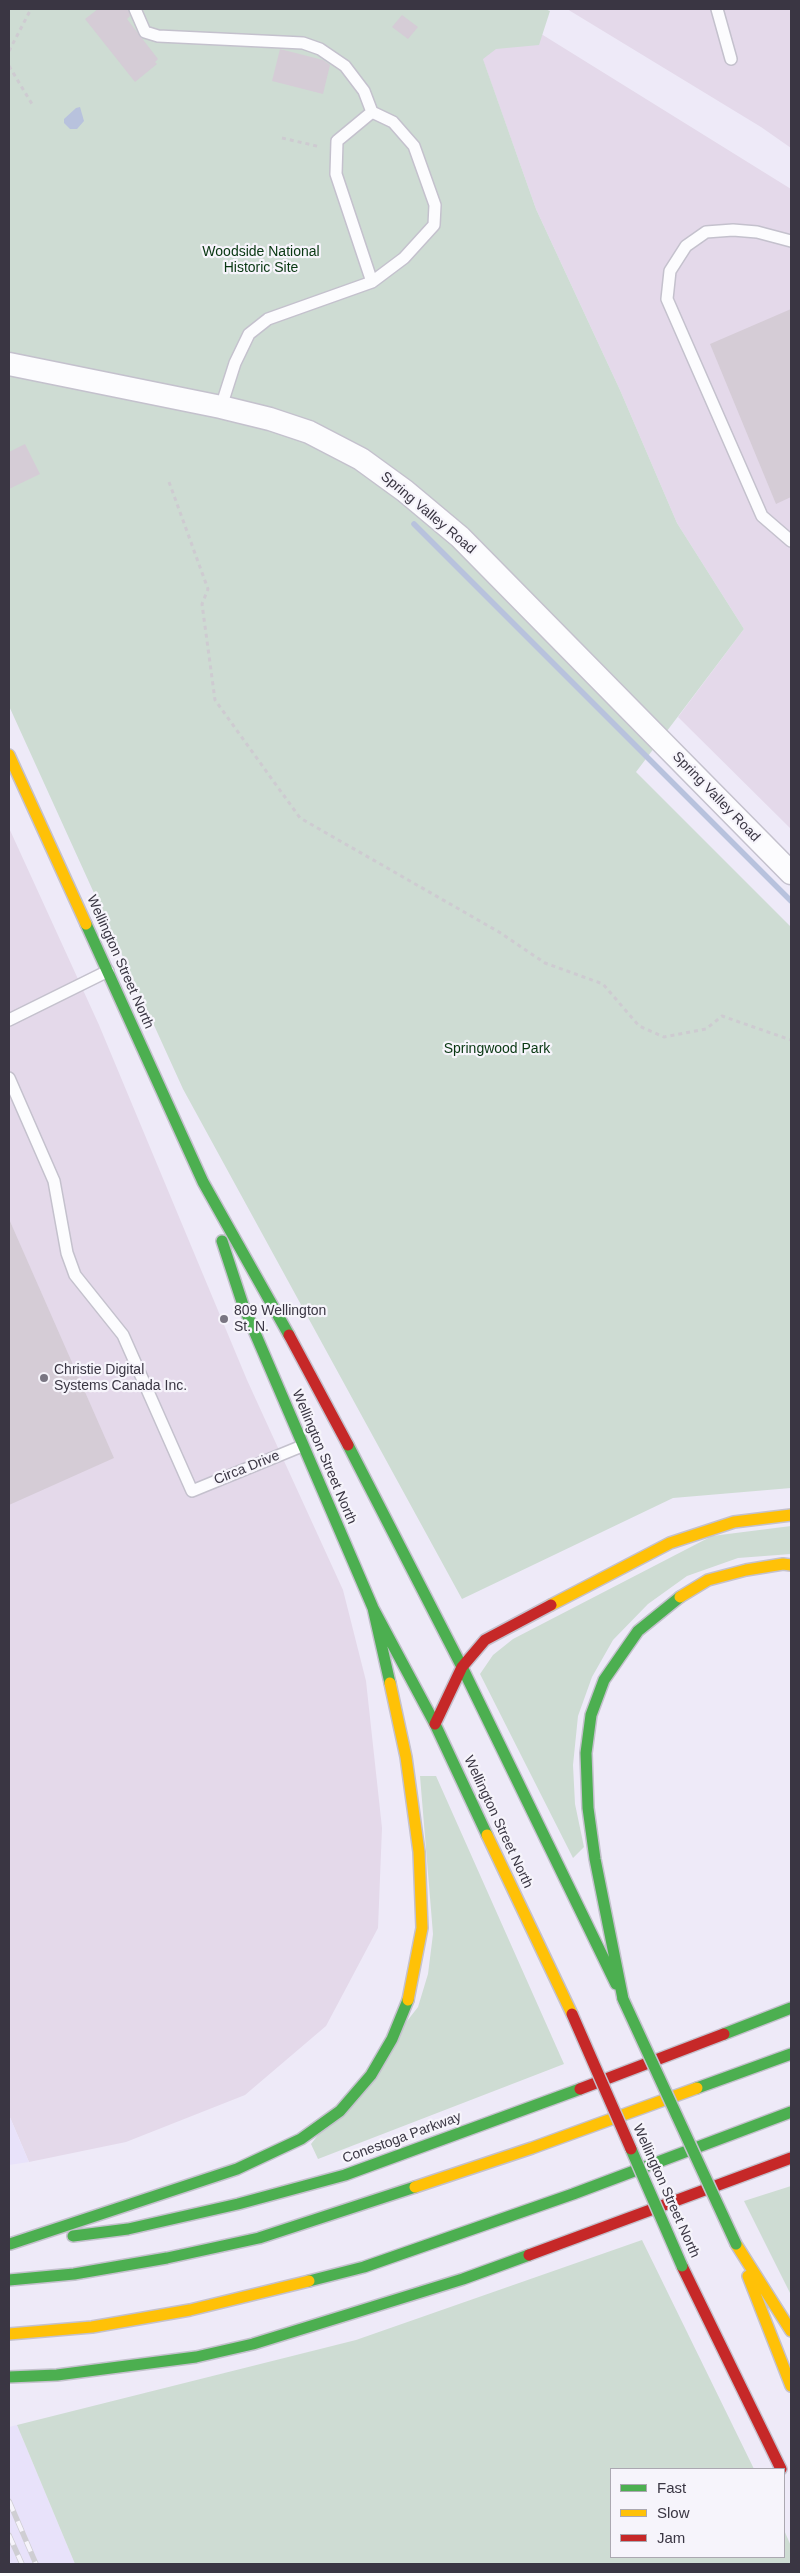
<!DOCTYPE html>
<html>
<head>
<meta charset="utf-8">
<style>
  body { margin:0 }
  #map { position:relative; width:800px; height:2573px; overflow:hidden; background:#eeeaf8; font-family:Arial,sans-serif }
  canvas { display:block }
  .frame { position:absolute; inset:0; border:10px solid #3a3643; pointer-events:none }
  .legend { position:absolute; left:610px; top:2468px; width:175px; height:90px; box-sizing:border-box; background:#f6f4fb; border:1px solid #aba8b1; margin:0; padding:6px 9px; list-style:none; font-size:15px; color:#3a3643 }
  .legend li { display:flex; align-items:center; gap:10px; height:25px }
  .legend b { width:25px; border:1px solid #aba8b1 }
</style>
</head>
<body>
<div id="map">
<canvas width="800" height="2573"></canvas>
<div class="frame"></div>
<ul class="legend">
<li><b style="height:6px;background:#4caf50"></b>Fast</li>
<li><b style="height:6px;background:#ffc107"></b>Slow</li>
<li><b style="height:6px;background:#c62828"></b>Jam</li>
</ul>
</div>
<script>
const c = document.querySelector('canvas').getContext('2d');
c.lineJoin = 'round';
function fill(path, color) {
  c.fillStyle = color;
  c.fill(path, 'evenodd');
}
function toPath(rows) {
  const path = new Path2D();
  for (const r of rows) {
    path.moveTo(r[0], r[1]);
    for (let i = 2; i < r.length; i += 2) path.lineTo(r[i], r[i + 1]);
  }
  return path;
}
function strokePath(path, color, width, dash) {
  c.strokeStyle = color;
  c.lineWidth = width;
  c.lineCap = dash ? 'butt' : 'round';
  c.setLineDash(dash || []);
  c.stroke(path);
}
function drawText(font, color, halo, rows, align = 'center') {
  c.font = font + ' Arial,sans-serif';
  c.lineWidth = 4.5;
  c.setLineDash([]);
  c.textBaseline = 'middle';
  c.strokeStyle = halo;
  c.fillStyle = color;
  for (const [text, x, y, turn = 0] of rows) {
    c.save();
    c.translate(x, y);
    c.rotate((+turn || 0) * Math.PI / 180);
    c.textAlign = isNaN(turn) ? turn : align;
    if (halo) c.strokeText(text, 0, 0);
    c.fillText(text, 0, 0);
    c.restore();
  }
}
const industrial = toPath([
  [465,9,501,9,791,189,791,829,678,717,744,629,677,523,620,390,536,209],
  [567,9,791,9,791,148,761,127],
  [9,828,99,1025,247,1380,343,1590,366,1681,382,1828,378,1928,326,2026,245,2095,126,2142,29,2162,9,2115]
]);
const built = toPath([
  [9,2115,29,2162,9,2165],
  [17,2425,75,2564,9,2564,9,2427]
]);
const green = toPath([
  [9,9,545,9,550,11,539,45,496,49,483,59,536,209,620,390,677,523,744,629,636,772,791,927,791,1488,673,1498,462,1599,183,1089,9,706],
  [791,1526,791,1554,738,1558,687,1576,648,1604,613,1640,592,1677,578,1716,573,1765,575,1804,584,1847,573,1858,480,1674,493,1655,513,1639,712,1536],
  [420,1776,436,1776,564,2064,318,2159,311,2144,418,2007,428,1974,433,1934],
  [791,2186,791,2295,744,2201],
  [642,2240,754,2469,611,2469,611,2557,784,2557,784,2530,791,2546,791,2564,75,2564,17,2425,356,2340]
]);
const water = toPath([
  [80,107,84,121,77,129,70,129,64,123,64,119,76,108]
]);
const stream = toPath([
  [414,524,791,901]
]);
const building = toPath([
  [98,9,128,9,130,16,127,19,158,59,155,62,157,64,135,82,85,19],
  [402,15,418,27,408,39,392,27],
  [280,49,323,60,330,65,323,94,272,81],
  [791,309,791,497,776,504,710,344],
  [25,444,40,474,9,489,9,452],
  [9,1219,114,1458,9,1505]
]);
const path = toPath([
  [9,51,31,9],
  [9,66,32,104],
  [282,138,321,147],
  [169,482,208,589,202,604,215,700,300,818,499,932,545,963,603,984,639,1026,664,1037,706,1029,722,1016,791,1040]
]);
const lane = toPath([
  [135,9,145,32,158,36,303,43,320,49,345,66,364,91,372,112],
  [717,9,731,59],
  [791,241,757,232,733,230,706,232,686,246,670,271,667,299,762,516,791,541],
  [221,407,235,363,249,334,268,319,372,282,404,258,434,225,435,205,414,146,393,122,372,112,337,141,336,174,372,282],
  [9,1020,108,971],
  [9,1078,54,1181,67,1253,75,1275,123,1335,192,1491,302,1446]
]);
const street = toPath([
  [9,364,221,407,270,419,309,432,361,459,405,491,460,537,791,873]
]);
const fast = toPath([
  [86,924,203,1182,289,1335],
  [222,1241,243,1305,373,1608,435,1724,487,1835],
  [348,1445,462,1667,616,1984],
  [373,1608,390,1683],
  [623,1999,595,1859,588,1808,586,1753,591,1715,604,1680,638,1631,680,1597],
  [724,2034,791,2008],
  [697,2088,791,2054],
  [73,2236,128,2229,238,2204,345,2175,580,2089],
  [10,2244,237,2169,301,2139,340,2111,371,2075,392,2039,408,2000],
  [9,2280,74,2274,167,2258,259,2238,415,2187],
  [309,2281,364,2267,573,2194,791,2112],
  [9,2377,57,2375,196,2357,253,2344,463,2279,529,2255]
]);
const slow = toPath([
  [9,755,86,924],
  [680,1597,708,1580,746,1570,783,1564,791,1565],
  [551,1605,670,1543,734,1522,791,1515],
  [390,1683,406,1757,419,1852,422,1928,408,2000],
  [487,1835,572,2014],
  [415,2187,532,2148,697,2088],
  [736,2244,791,2331],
  [748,2276,791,2386],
  [9,2334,92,2327,190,2310,309,2281]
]);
const jam = toPath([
  [289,1335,348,1445],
  [435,1724,462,1667,485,1640,551,1605],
  [580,2089,724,2034],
  [529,2255,791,2158],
  [682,2266,781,2469]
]);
const rail = toPath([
  [9,2501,36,2564],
  [9,2535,22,2564]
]);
const fastBridge = toPath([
  [623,1999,736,2244],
  [631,2149,682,2266]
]);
const jamBridge = toPath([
  [572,2014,631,2149]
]);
const markers = [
  [224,1319,5,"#797582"],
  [44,1378,5,"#797582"]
];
const parkNames = [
  ["Woodside National",261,252],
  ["Historic Site",261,268],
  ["Springwood Park",497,1049]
];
const streetNames = [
  ["Spring Valley Road",428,513,40],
  ["Spring Valley Road",716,797,46],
  ["Wellington Street North",120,962,66],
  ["Wellington Street North",324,1457,67],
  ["Circa Drive",247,1468,-22],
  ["Wellington Street North",498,1822,65],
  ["Conestoga Parkway",402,2138,-20],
  ["Wellington Street North",666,2191,66]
];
const poiNames = [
  ["809 Wellington",234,1311],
  ["St. N.",234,1327],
  ["Christie Digital",54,1370],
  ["Systems Canada Inc.",54,1386]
];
fill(industrial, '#e4d9ea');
fill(built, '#e8e2fa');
fill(green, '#cedcd3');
fill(water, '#b8c2dd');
strokePath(stream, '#b8c2dd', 5.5);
fill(building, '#d5ccd6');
strokePath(lane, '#c4c1cd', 14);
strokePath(street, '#c4c1cd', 25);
strokePath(fast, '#c4c1cd', 14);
strokePath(slow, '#c4c1cd', 14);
strokePath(jam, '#c4c1cd', 14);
strokePath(path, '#cecbd1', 3, [4, 4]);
strokePath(lane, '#fcfcfe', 11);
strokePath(street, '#fcfcfe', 22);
strokePath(fast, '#4caf50', 11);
strokePath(slow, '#ffc107', 11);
strokePath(jam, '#c62828', 11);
strokePath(rail, '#cfced3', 5.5);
strokePath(rail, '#f6f4fb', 4, [11]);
strokePath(fastBridge, '#c4c1cd', 14, []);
strokePath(jamBridge, '#c4c1cd', 14, []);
strokePath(fastBridge, '#4caf50', 11);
strokePath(jamBridge, '#c62828', 11);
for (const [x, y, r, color] of markers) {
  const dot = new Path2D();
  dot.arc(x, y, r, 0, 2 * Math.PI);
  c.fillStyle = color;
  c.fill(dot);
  strokePath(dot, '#f6f4fb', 2);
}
drawText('14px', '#083711', '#f6f4fb', parkNames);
drawText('14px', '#3a3643', '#f6f4fb', streetNames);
drawText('14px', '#3a3643', '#f6f4fb', poiNames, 'left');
</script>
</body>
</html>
